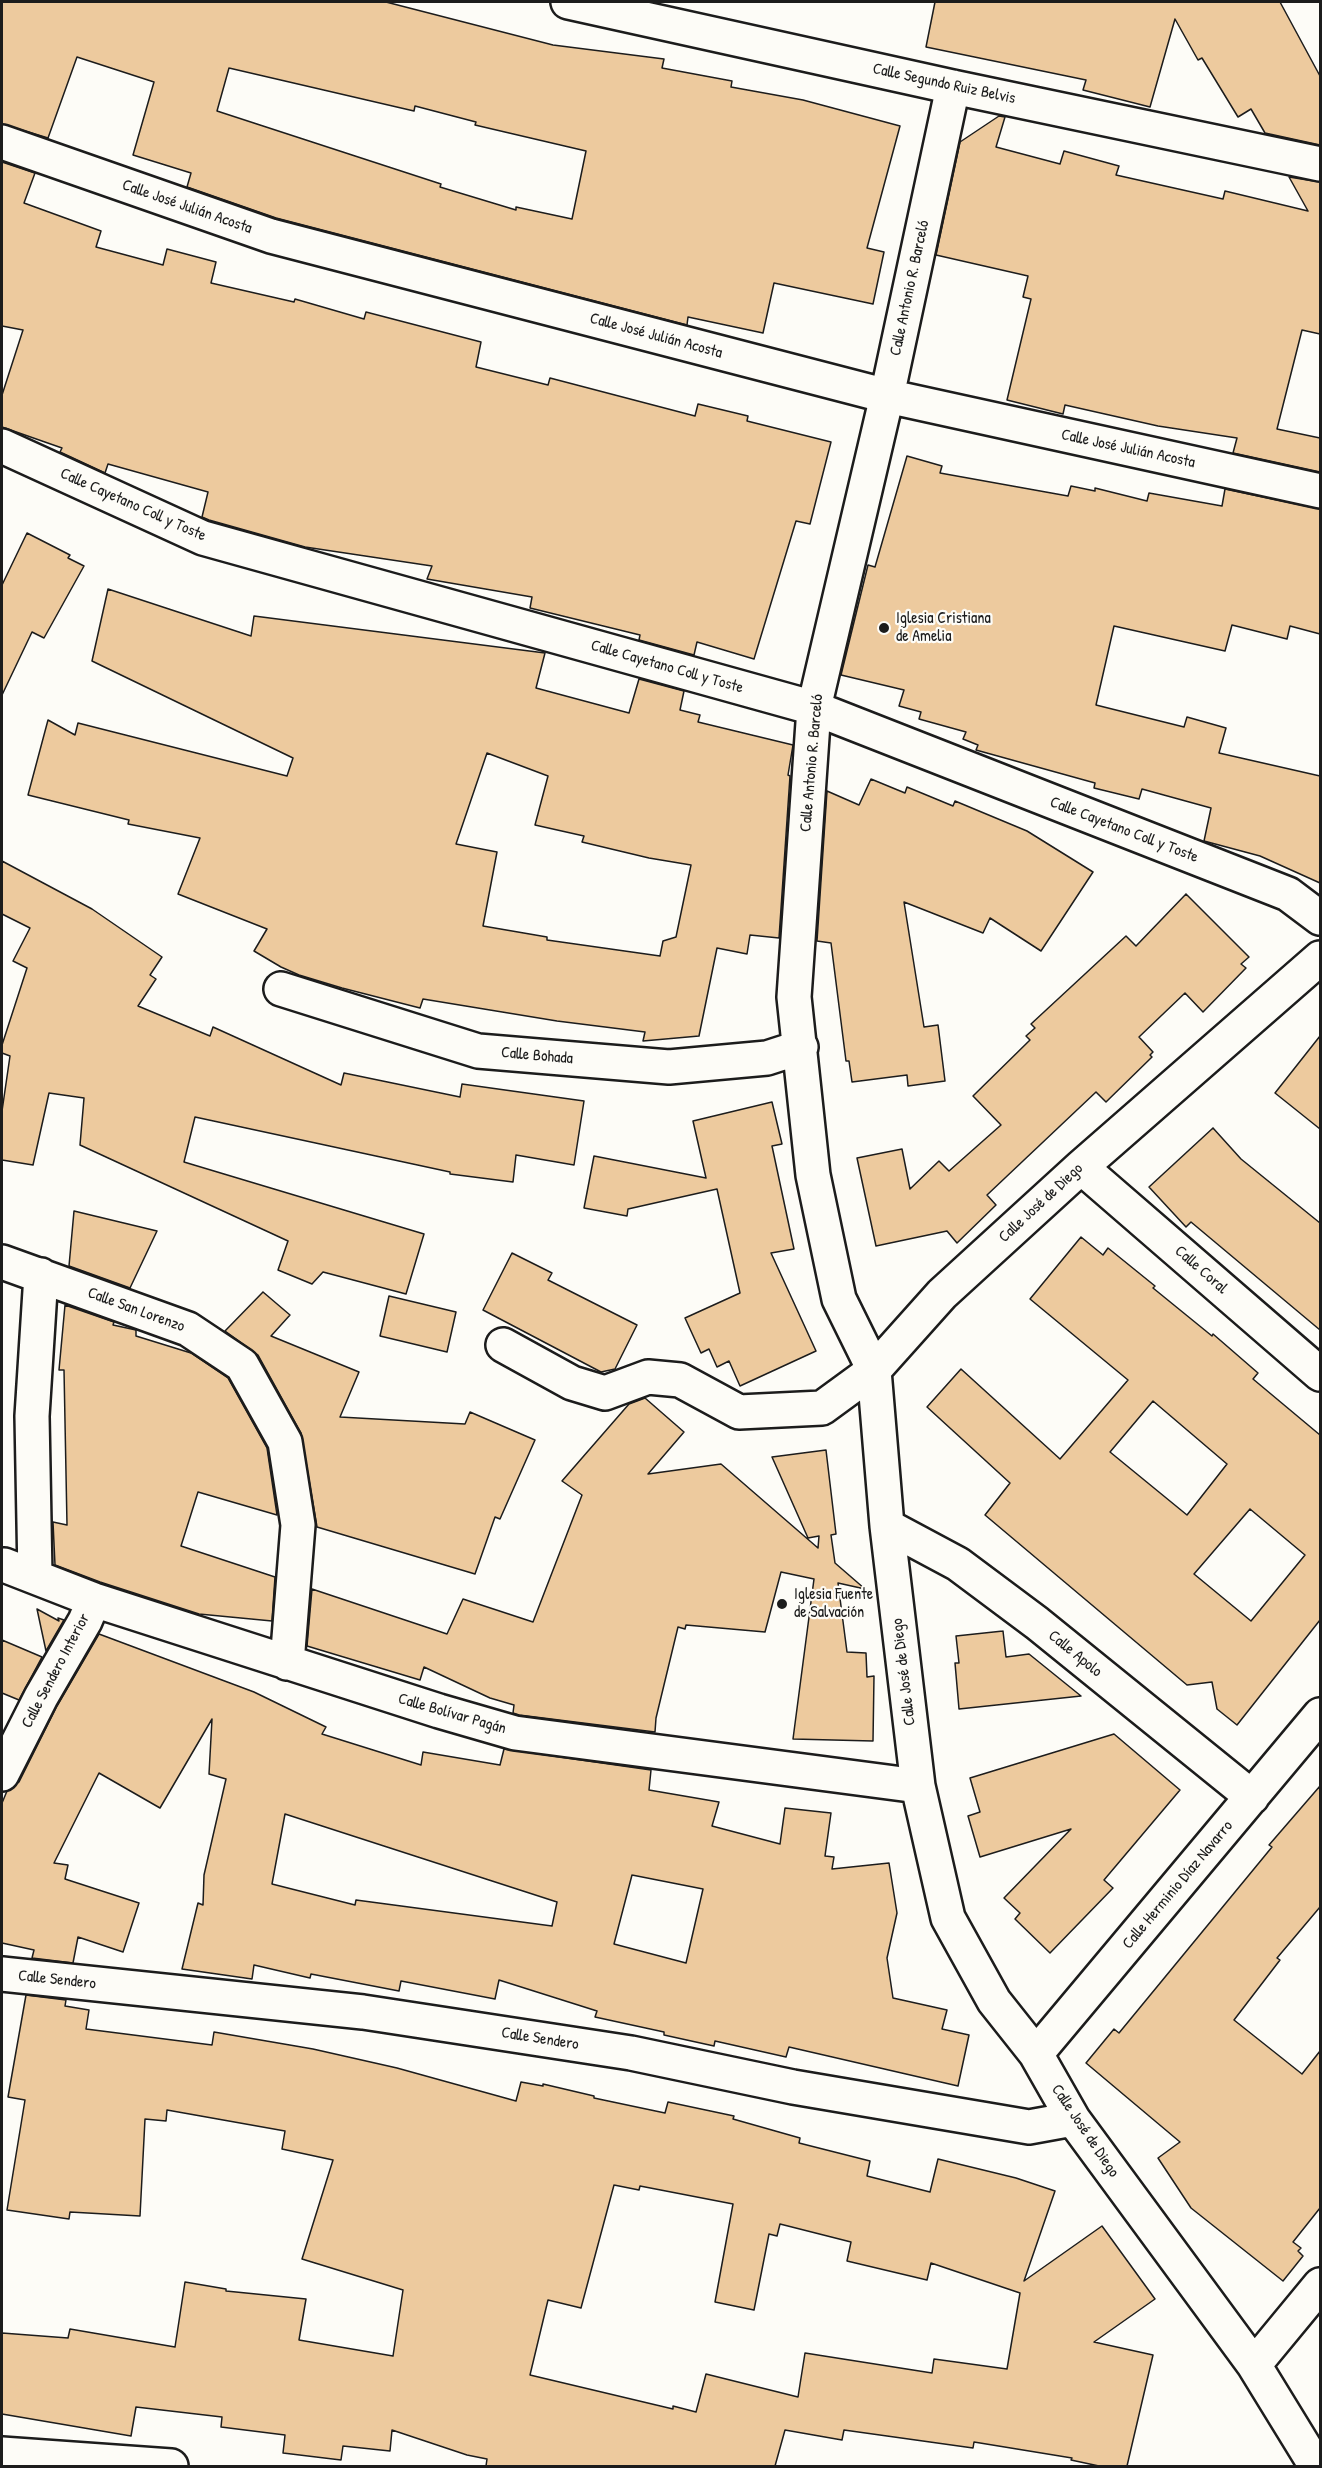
<!DOCTYPE html>
<html>
<head>
<meta charset="utf-8">
<style>
  body { margin:0 }
  #map { position:relative; width:1322px; height:2468px; overflow:hidden; background:#fdfcf7; font-family:"Patrick Hand",sans-serif }
  canvas { display:block }
  .frame { position:absolute; inset:0; border:3px solid #1c1c1c; pointer-events:none }
</style>
</head>
<body>
<div id="map">
<canvas width="1322" height="2468"></canvas>
<div class="frame"></div>
</div>
<script>
const c = document.querySelector('canvas').getContext('2d');
c.lineJoin = 'round';
function fill(path, color) {
  c.fillStyle = color;
  c.fill(path, 'evenodd');
}
function toPath(rows) {
  const path = new Path2D();
  for (const r of rows) {
    path.moveTo(r[0], r[1]);
    for (let i = 2; i < r.length; i += 2) path.lineTo(r[i], r[i + 1]);
  }
  return path;
}
function strokePath(path, color, width, dash) {
  c.strokeStyle = color;
  c.lineWidth = width;
  c.lineCap = dash ? 'butt' : 'round';
  c.setLineDash(dash || []);
  c.stroke(path);
}
function drawText(font, color, halo, rows, align = 'center') {
  c.font = font + ' "Patrick Hand",sans-serif';
  c.lineWidth = 4.5;
  c.setLineDash([]);
  c.textBaseline = 'middle';
  c.strokeStyle = halo;
  c.fillStyle = color;
  for (const [text, x, y, turn = 0] of rows) {
    c.save();
    c.translate(x, y);
    c.rotate((+turn || 0) * Math.PI / 180);
    c.textAlign = isNaN(turn) ? turn : align;
    if (halo) c.strokeText(text, 0, 0);
    c.fillText(text, 0, 0);
    c.restore();
  }
}
const building = toPath([
  [2,2,386,2,553,45,664,59,662,68,732,81,731,87,803,100,900,126,867,248,884,252,873,304,774,283,763,333,688,317,687,325,276,218,187,187,191,173,133,155,154,82,77,57,48,138,2,124,2,2],
  [229,68,414,111,415,106,476,122,475,125,586,151,572,219,516,207,516,210,440,187,441,184,217,111,229,68],
  [935,2,1280,2,1320,76,1320,145,1265,133,1251,109,1238,117,1202,58,1198,60,1175,19,1150,107,1083,90,1086,80,926,47,935,2],
  [999,116,1005,117,996,147,1060,164,1064,151,1119,166,1116,175,1223,199,1225,191,1308,211,1289,177,1320,182,1320,334,1302,330,1277,429,1320,438,1320,472,1233,453,1237,438,1158,426,1065,405,1063,414,1007,400,1031,299,1023,297,1028,276,936,255,960,142,999,116],
  [2,162,35,173,24,203,101,231,96,247,163,265,167,249,216,262,211,283,294,302,295,299,364,319,366,312,481,342,476,367,548,385,550,378,695,416,698,404,748,416,747,421,831,442,810,524,796,521,754,659,697,642,694,655,639,640,640,635,530,608,532,597,427,579,432,566,305,547,209,520,202,517,208,492,108,464,105,473,60,452,62,448,2,427,2,395,23,330,2,326,2,162],
  [907,456,942,466,940,473,1068,496,1071,486,1095,491,1095,488,1147,501,1149,493,1222,506,1225,489,1320,509,1320,634,1290,626,1287,639,1232,625,1225,651,1114,626,1096,705,1184,727,1187,717,1226,728,1219,753,1320,776,1320,883,1260,856,1204,841,1211,808,1142,789,1139,799,1094,788,1095,783,976,750,978,745,963,739,966,732,919,719,921,712,899,706,904,690,841,675,868,565,875,567,907,456],
  [27,533,70,555,68,558,84,566,44,638,32,632,2,695,2,585,27,533],
  [108,589,251,636,254,616,545,653,536,688,629,713,639,679,684,691,680,710,700,715,698,722,793,745,788,775,790,776,779,938,750,935,747,954,717,948,699,1036,643,1041,645,1032,557,1021,423,999,420,1008,342,988,299,975,281,967,254,951,267,929,178,894,200,838,128,824,129,820,28,795,48,720,75,735,78,723,287,776,293,758,92,661,108,589],
  [487,753,548,776,535,825,584,836,582,842,649,858,691,865,676,937,663,941,660,956,547,940,547,937,483,926,497,852,456,844,487,753],
  [871,779,905,793,907,787,953,806,955,801,1027,831,1093,872,1041,951,990,918,983,933,904,902,924,1027,938,1025,945,1081,908,1086,907,1075,852,1082,849,1061,846,1061,831,943,817,941,827,791,859,805,871,779],
  [2,861,92,909,162,957,150,975,156,979,138,1006,210,1036,213,1027,341,1085,344,1073,460,1097,462,1084,584,1101,574,1165,516,1155,513,1182,450,1174,450,1172,195,1117,184,1162,424,1234,406,1294,323,1272,312,1284,278,1270,288,1241,80,1145,84,1098,49,1093,33,1165,2,1160,2,1111,10,1056,2,1053,2,1045,27,968,13,961,30,928,2,914,2,861],
  [1186,894,1249,957,1241,964,1246,968,1203,1012,1185,993,1139,1037,1153,1052,1150,1055,1152,1057,1106,1102,1096,1092,987,1195,996,1205,957,1243,947,1231,876,1246,857,1158,902,1149,910,1189,939,1161,949,1171,1001,1125,973,1096,1030,1040,1026,1036,1035,1028,1031,1024,1126,936,1136,946,1186,894],
  [1320,1036,1320,1129,1275,1093,1320,1036],
  [772,1102,782,1144,772,1146,794,1249,771,1253,816,1351,740,1386,729,1361,717,1367,709,1349,701,1353,685,1318,740,1293,717,1189,628,1209,627,1216,584,1208,594,1156,706,1178,693,1121,772,1102],
  [1213,1128,1241,1159,1320,1223,1320,1330,1191,1222,1186,1227,1149,1187,1213,1128],
  [74,1211,157,1231,130,1288,69,1266,74,1211],
  [1081,1237,1103,1255,1108,1248,1155,1286,1153,1288,1212,1336,1213,1334,1258,1373,1253,1379,1320,1435,1320,1620,1237,1725,1217,1709,1212,1682,1187,1685,985,1515,1010,1483,927,1407,961,1369,1060,1459,1128,1380,1030,1299,1081,1237],
  [1153,1401,1227,1464,1187,1515,1110,1452,1153,1401],
  [1250,1509,1305,1555,1251,1621,1194,1574,1250,1509],
  [512,1253,552,1273,548,1280,637,1325,615,1369,601,1372,483,1310,512,1253],
  [263,1292,290,1315,271,1336,359,1372,340,1417,465,1424,470,1412,535,1440,500,1519,495,1517,475,1574,317,1527,301,1433,258,1355,225,1331,263,1292],
  [389,1296,456,1312,447,1352,380,1336,389,1296],
  [65,1305,114,1322,113,1325,136,1330,136,1336,191,1353,228,1378,267,1448,277,1515,198,1492,181,1546,275,1577,272,1621,199,1614,100,1582,55,1565,53,1522,67,1525,64,1370,59,1370,65,1305],
  [645,1398,684,1432,648,1474,721,1464,818,1548,819,1536,808,1538,772,1457,826,1450,836,1534,831,1535,835,1563,865,1589,838,1583,847,1652,866,1653,867,1677,874,1676,873,1741,793,1739,814,1579,781,1572,765,1632,686,1625,685,1629,678,1627,656,1718,655,1732,519,1715,513,1713,514,1705,490,1698,424,1667,420,1680,307,1646,312,1589,447,1634,463,1599,533,1622,582,1495,562,1481,629,1404,645,1398],
  [37,1609,59,1621,58,1618,64,1620,46,1651,37,1609],
  [1003,1631,1006,1657,1029,1654,1081,1696,959,1709,955,1663,959,1663,956,1636,1003,1631],
  [99,1634,254,1692,326,1727,322,1734,421,1765,423,1752,500,1765,504,1749,651,1770,649,1790,719,1802,712,1826,780,1844,785,1808,831,1813,825,1856,834,1857,832,1869,889,1863,897,1913,887,1958,893,1998,947,2010,942,2029,969,2035,958,2086,789,2047,786,2057,715,2041,714,2046,664,2035,664,2032,595,2017,597,2011,499,1980,495,1999,401,1981,399,1991,311,1974,310,1978,254,1965,252,1979,182,1969,198,1903,203,1905,204,1875,226,1779,209,1774,212,1719,160,1808,99,1773,54,1863,68,1865,65,1879,139,1903,123,1952,78,1937,73,1963,32,1958,34,1950,2,1943,2,1803,7,1791,19,1782,57,1706,99,1634],
  [285,1814,557,1902,552,1926,356,1900,355,1905,272,1884,285,1814],
  [632,1875,703,1889,686,1963,614,1944,632,1875],
  [2,1640,42,1657,19,1700,2,1693,2,1640],
  [1114,1734,1180,1790,1104,1880,1113,1888,1050,1953,1015,1919,1020,1913,1004,1898,1071,1829,980,1857,968,1816,980,1812,970,1778,1114,1734],
  [1320,1786,1320,1907,1277,1958,1280,1960,1234,2020,1302,2074,1320,2051,1320,2208,1293,2242,1301,2248,1298,2251,1303,2256,1283,2281,1191,2208,1158,2158,1180,2142,1086,2063,1114,2029,1119,2033,1272,1847,1269,1845,1320,1786],
  [26,1995,66,2000,65,2006,89,2010,86,2029,212,2045,214,2032,313,2049,397,2068,516,2101,521,2082,543,2086,543,2084,594,2096,594,2098,665,2113,668,2102,734,2116,733,2119,800,2138,799,2143,870,2161,867,2176,930,2192,938,2159,1016,2178,1055,2191,1024,2281,1102,2226,1155,2299,1094,2342,1153,2355,1127,2466,1099,2466,1071,2460,1072,2458,974,2442,973,2448,844,2430,842,2440,785,2430,775,2466,486,2466,487,2459,467,2455,392,2430,390,2451,343,2446,341,2460,283,2453,285,2435,221,2427,222,2417,136,2407,131,2436,2,2414,2,2333,68,2338,70,2329,175,2347,185,2282,226,2289,226,2291,306,2299,299,2340,393,2356,403,2290,302,2259,333,2160,282,2149,285,2131,167,2110,166,2121,145,2119,140,2216,70,2212,69,2219,7,2210,25,2100,8,2097,26,1995],
  [614,2185,639,2190,640,2186,733,2204,715,2302,754,2310,769,2234,777,2236,780,2224,851,2242,847,2261,927,2280,931,2263,1020,2293,1007,2369,934,2359,932,2373,805,2353,798,2397,706,2374,696,2412,673,2406,673,2409,530,2375,548,2300,581,2308,614,2185]
]);
const minor = toPath([
  [568,2,953,87,1320,164],
  [953,87,887,396,814,708,794,997,813,1175,839,1299,874,1370,887,1526,918,1786,948,1918,994,2001,1036,2054,1073,2119,1254,2365,1316,2466],
  [2,142,271,236,887,396,1320,491],
  [2,446,203,538,814,708,1288,894,1320,918],
  [281,989,478,1051,669,1067,767,1058,801,1047],
  [1081,1167,1320,1374],
  [2,1262,188,1329,242,1365,285,1442,298,1525,287,1663],
  [503,1345,572,1383,605,1393,648,1377,680,1380,739,1412,822,1408,874,1370,942,1294,1081,1167,1320,958],
  [887,1526,958,1564,1037,1623,1252,1797],
  [4,1565,94,1600,439,1711,515,1733,918,1786],
  [35,1576,32,1416,41,1275],
  [2,1774,41,1697,85,1621,94,1600],
  [2,1974,363,2012,631,2053,793,2087,1029,2127,1073,2119],
  [1036,2054,1320,1715],
  [1254,2365,1320,2285],
  [2,2454,171,2466]
]);
const markers = [
  [884,628,6,"#1c1c1c"],
  [782,1604,6,"#1c1c1c"]
];
const streetNames = [
  ["Calle Segundo Ruiz Belvis",944,84,12],
  ["Calle José Julián Acosta",187,207,19],
  ["Calle Antonio R. Barceló",910,288,-78],
  ["Calle José Julián Acosta",656,336,15],
  ["Calle José Julián Acosta",1128,449,12],
  ["Calle Cayetano Coll y Toste",133,505,24],
  ["Calle Cayetano Coll y Toste",667,667,16],
  ["Calle Antonio R. Barceló",812,763,-85],
  ["Calle Cayetano Coll y Toste",1124,830,21],
  ["Calle Bohada",537,1056,5],
  ["Calle José de Diego",1041,1203,-43],
  ["Calle Coral",1201,1270,41],
  ["Calle San Lorenzo",136,1310,20],
  ["Calle Apolo",1075,1654,39],
  ["Calle Sendero Interior",56,1671,-62],
  ["Calle José de Diego",904,1672,-97],
  ["Calle Bolívar Pagán",452,1714,16],
  ["Calle Herminio Díaz Navarro",1178,1885,-50],
  ["Calle Sendero",57,1980,6],
  ["Calle Sendero",540,2039,9],
  ["Calle José de Diego",1085,2131,56]
];
const poiNames = [
  ["Iglesia Cristiana",896,619],
  ["de Amelia",896,637],
  ["Iglesia Fuente",794,1595],
  ["de Salvación",794,1613]
];
fill(building, '#edca9e');
strokePath(building, '#1c1c1c', 1.5);
strokePath(minor, '#1c1c1c', 38);
strokePath(minor, '#fdfcf7', 33);
for (const [x, y, r, color] of markers) {
  const dot = new Path2D();
  dot.arc(x, y, r, 0, 2 * Math.PI);
  c.fillStyle = color;
  c.fill(dot);
  strokePath(dot, '#fdfcf7', 2);
}
drawText('16px', '#1c1c1c', '#fdfcf7', streetNames);
drawText('16px', '#1c1c1c', '#fdfcf7', poiNames, 'left');
</script>
</body>
</html>
